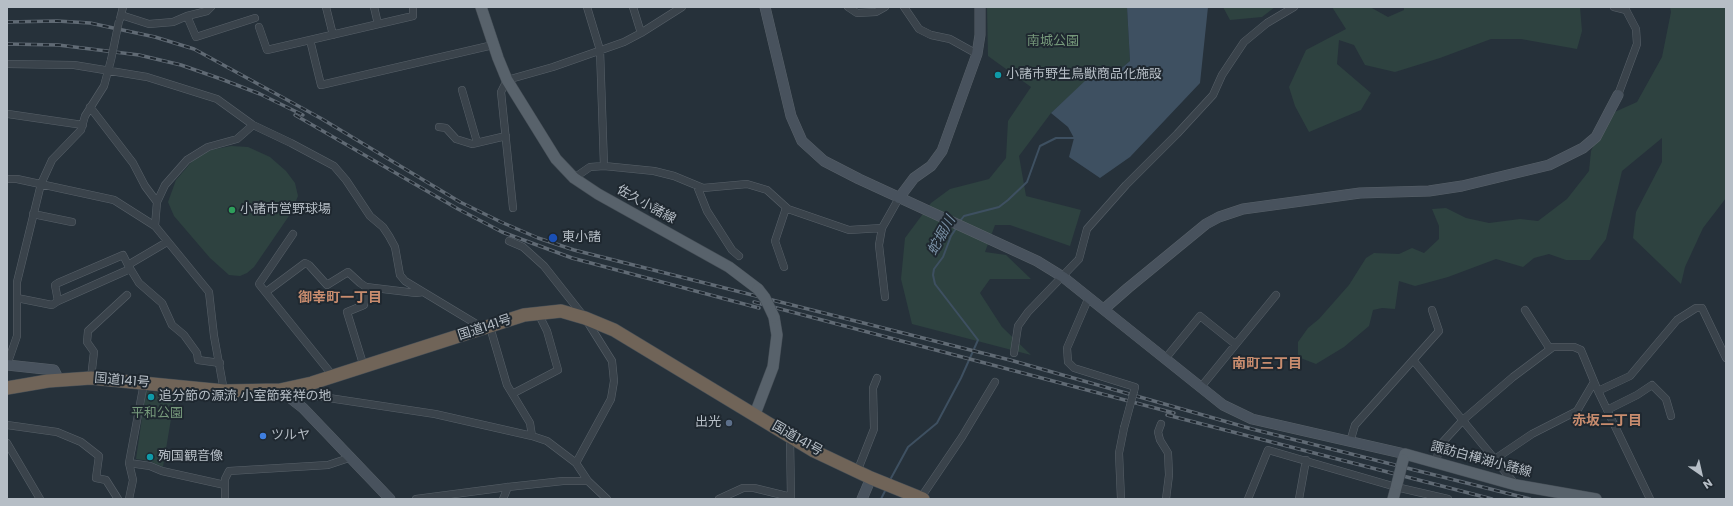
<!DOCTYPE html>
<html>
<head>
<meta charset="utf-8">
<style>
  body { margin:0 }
  #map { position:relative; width:1733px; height:506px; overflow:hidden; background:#26313a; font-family:Poppins,sans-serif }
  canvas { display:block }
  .frame { position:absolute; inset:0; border:8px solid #b6bec6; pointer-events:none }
  .north { position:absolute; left:1681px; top:454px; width:40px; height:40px; -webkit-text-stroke:3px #1f2830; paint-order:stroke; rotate:146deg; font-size:11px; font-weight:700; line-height:16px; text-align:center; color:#b6bec6 }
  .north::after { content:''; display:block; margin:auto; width:14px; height:18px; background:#b6bec6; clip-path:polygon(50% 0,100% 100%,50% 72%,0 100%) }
</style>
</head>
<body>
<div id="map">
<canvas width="1733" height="506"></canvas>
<div class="frame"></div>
<div class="north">N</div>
</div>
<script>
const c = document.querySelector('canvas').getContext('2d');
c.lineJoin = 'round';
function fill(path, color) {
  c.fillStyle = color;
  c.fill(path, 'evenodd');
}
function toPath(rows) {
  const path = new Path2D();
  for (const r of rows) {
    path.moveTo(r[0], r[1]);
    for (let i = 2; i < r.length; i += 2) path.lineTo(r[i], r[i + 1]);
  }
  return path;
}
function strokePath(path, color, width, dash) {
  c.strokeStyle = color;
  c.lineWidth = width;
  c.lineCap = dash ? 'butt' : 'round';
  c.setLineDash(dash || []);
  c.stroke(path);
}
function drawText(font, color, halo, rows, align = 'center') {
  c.font = font + ' Poppins,"Noto Sans JP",sans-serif';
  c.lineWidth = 4;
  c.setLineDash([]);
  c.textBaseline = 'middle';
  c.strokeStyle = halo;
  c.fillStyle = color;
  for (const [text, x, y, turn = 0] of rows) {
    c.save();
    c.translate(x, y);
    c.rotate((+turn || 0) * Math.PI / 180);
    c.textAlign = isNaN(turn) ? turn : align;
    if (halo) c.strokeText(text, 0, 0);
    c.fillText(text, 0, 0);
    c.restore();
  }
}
const green = toPath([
  [987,7,1127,7,1130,61,1118,71,1087,80,1051,113,1019,156,1026,196,1081,210,1070,246,1010,225,995,225,985,252,1006,255,1031,279,990,279,980,293,1002,327,1031,355,912,324,901,279,905,238,931,203,950,189,989,179,1006,158,1008,121,1031,87,988,56],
  [1223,7,1275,7,1262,17,1230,20],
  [1332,7,1370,7,1388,17,1404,10,1404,7,1580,7,1582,31,1577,49,1521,39,1491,39,1440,58,1395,72,1365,65,1354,45,1339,40,1337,64,1371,93,1361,110,1309,132,1295,106,1289,87,1306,50,1346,29],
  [1670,7,1726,7,1726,198,1703,228,1685,267,1681,284,1633,238,1636,212,1662,162,1662,138,1622,171,1606,239,1590,260,1566,260,1549,254,1534,258,1523,267,1496,259,1448,277,1415,286,1399,281,1395,309,1382,308,1373,310,1369,326,1344,347,1316,364,1298,357,1298,342,1308,328,1319,319,1349,285,1366,258,1374,253,1399,254,1412,248,1424,253,1439,239,1439,226,1432,209,1446,208,1466,218,1489,223,1520,219,1538,221,1567,199,1589,171,1591,151,1608,115,1637,102,1662,57,1671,12],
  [231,146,248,147,270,157,286,171,295,183,298,196,291,213,254,267,247,273,240,276,229,275,210,258,174,216,168,202,176,180,194,159,211,150],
  [146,391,175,395,163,467,149,461,136,459]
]);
const water = toPath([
  [1127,7,1208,7,1200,83,1130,157,1100,178,1069,157,1074,138,1068,127,1051,113,1087,79,1118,71,1130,61]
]);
const stream = toPath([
  [960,221,964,216,999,207,1008,200,1027,182,1040,146,1056,138,1076,138],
  [890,480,908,447,937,423,961,378,978,340,935,284,933,275,934,269,943,257,951,236,957,227],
  [881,499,886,489]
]);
const street = toPath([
  [326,7,333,35],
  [374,7,378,24],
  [587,7,600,50,604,166],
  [633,7,641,33],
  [848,7,857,13,876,12,885,7],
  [904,7,919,29,931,35,950,39,977,54],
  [1614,7,1626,10,1636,29,1637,44,1618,95],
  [121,15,149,24,173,22,187,16,207,11,211,7],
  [187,16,196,37,255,18],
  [120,19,123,7],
  [259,27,267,50,413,16,413,7],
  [310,40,321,85,493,45],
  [7,64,74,65,147,77,217,99,253,125,291,143,334,166,346,180,370,216,383,227,389,236,395,247,400,275,405,281,483,328],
  [462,90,477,142],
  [90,107,133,163,145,186,157,202],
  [8,114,83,125],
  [439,127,446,128,456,139,472,144,506,136],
  [574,178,590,167,604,166,654,171,674,176,703,188,747,184,767,190,788,209,849,230,882,228],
  [7,179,17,179,114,200,155,226,209,292,214,336,224,391],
  [697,186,707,211,732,250,739,256],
  [513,208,501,92,507,80,553,67,624,42,641,33,682,7],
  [33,214,72,222],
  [155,226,157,202,165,185,187,160,208,147,237,139,253,125],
  [293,234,259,284,333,376],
  [509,241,523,247,544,266,585,318,612,361,614,381,611,399,576,463],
  [128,265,139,283,162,303,172,325,184,335,197,353,198,360,220,363],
  [784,267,775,241,786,208],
  [266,292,305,263,309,265,327,285,348,272,360,283,366,287,416,293,423,292],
  [885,297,879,245,882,228,899,198],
  [1089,297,1067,348,1068,362,1074,368,1135,387,1134,391],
  [17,298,52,305,58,301,55,285,58,283,123,255,128,265,167,242],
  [58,301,130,269],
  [1525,310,1550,349],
  [490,327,507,385,530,423,532,436],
  [1014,353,1018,326,1028,312,1079,259,1087,229,1126,185,1177,134,1213,95,1222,75,1244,42,1267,23,1294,7],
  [1165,359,1200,316,1235,344],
  [1413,360,1516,485],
  [7,365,17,336,17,282,41,184,52,160,81,130,85,116,104,86,111,60],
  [364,367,347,312,364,305,367,287],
  [91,378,94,352,87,342,88,331,127,295],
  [1201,387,1276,295],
  [1598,391,1630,376,1677,320,1696,308,1702,308,1726,358],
  [289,392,435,414,532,436,547,441,576,463,588,481,607,499],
  [514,393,558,370,547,331,538,313],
  [1607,410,1637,395,1652,385,1666,399,1671,416],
  [1161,424,1158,432,1160,440,1168,453,1169,475,1166,499],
  [7,425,57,432,81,442,99,456,96,478,106,480,118,499],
  [790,437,791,499],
  [1350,442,1355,425,1439,331,1432,310],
  [7,443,40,499],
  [1495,459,1532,434,1577,411,1594,382],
  [129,463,150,466,162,471,225,485],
  [1436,463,1439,448,1441,444,1463,420,1513,377,1553,347,1574,347,1581,350,1598,391,1650,499],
  [857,472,874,429,873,388,877,378],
  [129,499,133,480,129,463,144,383],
  [225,499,225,479,229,471,328,465,349,458],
  [416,499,508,487,563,481,588,481],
  [503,499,508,487],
  [719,499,743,488,754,488,791,497],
  [920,499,962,437,995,382],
  [1121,499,1119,453,1124,428],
  [1248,499,1268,450,1396,487,1448,499],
  [1299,499,1306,460]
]);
const secondary = toPath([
  [765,7,791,116,802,141,824,161,859,179,1037,261,1063,277,1223,405,1252,419,1405,454],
  [899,198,914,178,931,166,942,151,977,54,980,35,980,7],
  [1104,309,1128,288,1206,224,1219,217,1243,209,1360,193,1429,191,1462,186,1549,165,1583,148,1596,137,1618,95],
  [7,365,54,370,59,380],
  [280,390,303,408,390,499],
  [862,499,871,478]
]);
const primary = toPath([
  [481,7,498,58,507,80,556,159,574,178,598,194,729,267,758,289],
  [755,414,773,367,777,335,774,317],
  [1403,460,1405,454,1516,485,1596,499],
  [1393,499,1397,484]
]);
const highway = toPath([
  [7,388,48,381,91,378,224,391,280,390,312,383,524,315,561,311,585,318,614,330,814,451,871,478,923,499]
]);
const rail = toPath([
  [7,22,57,21,90,23,155,37,194,49,322,119,460,202,501,222,538,238,574,250,1010,360,1252,429,1530,499],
  [7,44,58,45,139,55,181,65,221,79,260,94,303,115],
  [295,115,458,209,502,232,572,258,759,308],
  [754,302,1174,413],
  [1167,415,1492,499]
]);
const streetBridge = toPath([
  [111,60,119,21],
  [1124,428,1134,391]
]);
const primaryBridge = toPath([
  [758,289,765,298,774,317],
  [1397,484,1403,460]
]);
const markers = [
  [998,75,4,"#0f9aa8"],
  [232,210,4,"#2e9e5b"],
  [553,238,5,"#1a4fb4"],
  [151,397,4,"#0f9aa8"],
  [729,423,4,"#5c6f8a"],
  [263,436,4,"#3f7fe0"],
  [150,457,4,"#0f9aa8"]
];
const parkNames = [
  ["南城公園",1053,42],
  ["平和公園",157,414]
];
const poiNames = [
  ["小諸市野生鳥獣商品化施設",1006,75],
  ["小諸市営野球場",240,210],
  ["東小諸",562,238],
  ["追分節の源流 小室節発祥の地",159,397],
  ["出光",721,423,"right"],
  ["ツルヤ",271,436],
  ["殉国観音像",158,457]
];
const streetNames = [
  ["佐久小諸線",646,205,29],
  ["国道141号",485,328,-18],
  ["国道141号",122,381,5],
  ["国道141号",797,439,30],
  ["諏訪白樺湖小諸線",1481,460,15]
];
const waterNames = [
  ["蛇堀川",942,236,-61]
];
const neighbourhoodNames = [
  ["御幸町一丁目",340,298],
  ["南町三丁目",1267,364],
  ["赤坂二丁目",1607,421]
];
fill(green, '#2e4240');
fill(water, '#3e5061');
strokePath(stream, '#3e5061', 2);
strokePath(street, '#586169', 8);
strokePath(secondary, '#586169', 11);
strokePath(primary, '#434c54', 12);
strokePath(highway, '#454e56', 14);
strokePath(street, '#3a434b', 7);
strokePath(secondary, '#48525d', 10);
strokePath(primary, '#58626b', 11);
strokePath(highway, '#706458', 13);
strokePath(rail, '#606a74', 3.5);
strokePath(rail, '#1f2830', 2, [6]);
strokePath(streetBridge, '#586169', 8, []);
strokePath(primaryBridge, '#434c54', 12, []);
strokePath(streetBridge, '#3a434b', 7);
strokePath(primaryBridge, '#58626b', 11);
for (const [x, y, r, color] of markers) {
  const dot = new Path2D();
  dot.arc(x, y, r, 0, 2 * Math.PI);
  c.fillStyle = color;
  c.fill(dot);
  strokePath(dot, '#1f2830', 1.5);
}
drawText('13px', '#76997b', '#1f2830', parkNames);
drawText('13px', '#b6bec6', '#1f2830', poiNames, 'left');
drawText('13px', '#b6bec6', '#1f2830', streetNames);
drawText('italic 14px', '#7a91a6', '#1f2830', waterNames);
drawText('bold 14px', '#c88c6e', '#1f2830', neighbourhoodNames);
</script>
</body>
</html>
